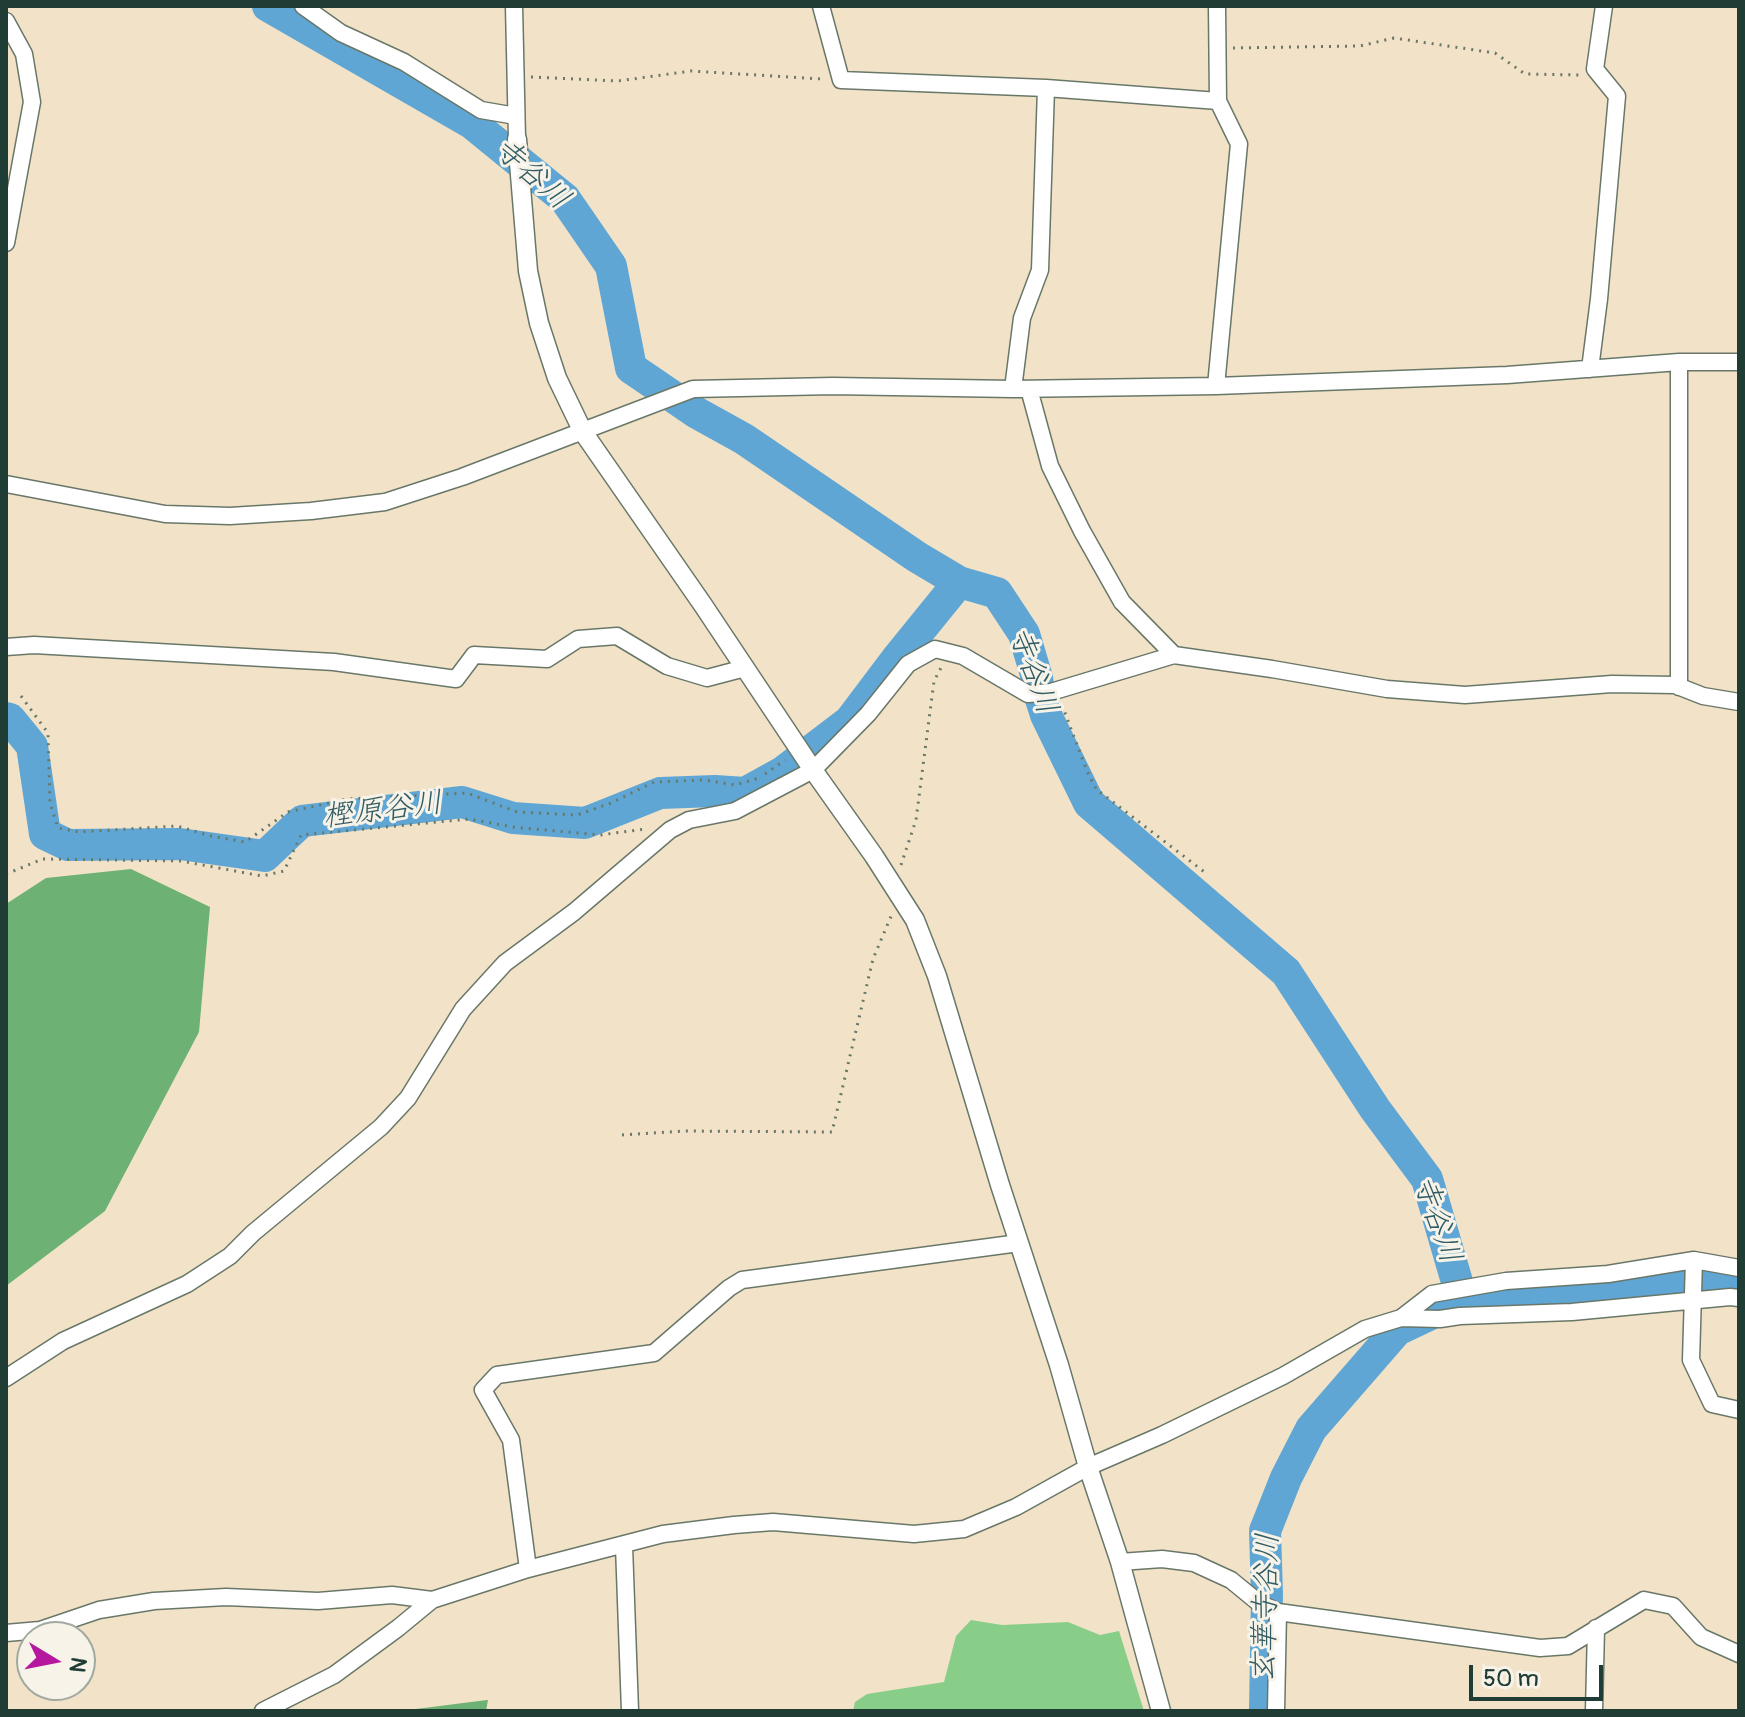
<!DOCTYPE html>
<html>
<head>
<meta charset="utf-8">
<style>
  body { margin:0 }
  #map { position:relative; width:1745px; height:1717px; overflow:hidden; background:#f2e3c8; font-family:Pangolin,sans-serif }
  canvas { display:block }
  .frame { position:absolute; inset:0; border:8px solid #1f3d34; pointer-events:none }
  .north { position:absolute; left:16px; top:1621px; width:80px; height:80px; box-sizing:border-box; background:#f7f3e8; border:2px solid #a1aaa0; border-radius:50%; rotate:100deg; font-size:22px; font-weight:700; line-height:32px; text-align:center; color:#1f3d34 }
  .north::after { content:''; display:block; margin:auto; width:28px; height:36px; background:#b5179e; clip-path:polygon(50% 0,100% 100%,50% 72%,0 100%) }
  .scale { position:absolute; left:1469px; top:1665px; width:134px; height:36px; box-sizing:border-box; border:4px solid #1f3d34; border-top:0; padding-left:10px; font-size:24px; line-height:28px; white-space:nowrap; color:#1f3d34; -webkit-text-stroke:6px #f7f3e8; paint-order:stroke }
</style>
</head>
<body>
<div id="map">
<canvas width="1745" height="1717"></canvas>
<div class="frame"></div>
<div class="north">N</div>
<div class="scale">50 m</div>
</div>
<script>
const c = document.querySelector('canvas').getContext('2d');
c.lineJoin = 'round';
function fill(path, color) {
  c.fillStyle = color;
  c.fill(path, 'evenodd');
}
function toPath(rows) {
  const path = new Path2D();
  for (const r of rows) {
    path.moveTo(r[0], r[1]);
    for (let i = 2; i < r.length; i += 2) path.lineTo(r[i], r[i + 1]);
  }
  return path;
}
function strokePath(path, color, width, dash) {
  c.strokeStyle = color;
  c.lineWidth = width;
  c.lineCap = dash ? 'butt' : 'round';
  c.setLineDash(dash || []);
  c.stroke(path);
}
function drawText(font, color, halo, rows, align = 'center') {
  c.font = font + ' Pangolin,"Klee One",sans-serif';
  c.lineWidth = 6;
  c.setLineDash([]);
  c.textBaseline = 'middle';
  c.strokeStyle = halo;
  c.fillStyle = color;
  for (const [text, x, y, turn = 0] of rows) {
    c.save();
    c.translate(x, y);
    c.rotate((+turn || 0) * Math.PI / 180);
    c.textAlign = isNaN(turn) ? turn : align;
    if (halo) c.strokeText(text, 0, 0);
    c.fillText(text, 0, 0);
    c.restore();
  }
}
const green = toPath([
  [971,1620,1002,1625,1068,1622,1100,1635,1119,1631,1144,1711,853,1711,855,1702,867,1694,944,1682,956,1636]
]);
const forest = toPath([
  [131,869,210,907,199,1032,105,1211,6,1286,6,904,46,878],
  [488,1700,486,1711,400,1711,487,1700]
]);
const river = toPath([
  [268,6,473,124,565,199,611,266,631,368,697,413,744,439,917,557,959,582,997,593,1024,634,1037,678,1039,693,1046,715,1089,803,1286,972,1375,1109,1427,1179,1462,1299],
  [6,718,10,719,32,746,45,834,68,845,180,844,265,856,302,821,462,802,513,818,585,823,660,793,715,791,745,793,783,772,850,721,899,656,959,582],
  [1265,1711,1267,1595,1265,1531,1286,1478,1311,1429,1397,1330,1462,1299,1595,1295,1719,1279,1739,1283]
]);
const path = toPath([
  [1233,48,1360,46,1394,38,1495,53,1525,74,1580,75],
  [531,77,618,81,691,71,822,79],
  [21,696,48,733,50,803,58,828,79,832,177,826,211,836,245,842,288,812,347,799,467,793,517,812,577,815,611,803,654,782,705,780,735,785,759,778],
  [1062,705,1087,771,1096,789,1207,874],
  [765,774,785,760],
  [901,865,916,820,934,681,942,666],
  [6,874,43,859,181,861,262,876,284,871,301,835,469,819,513,827,600,835,645,829],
  [622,1135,684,1131,832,1132,873,959,892,914]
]);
const minor = toPath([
  [303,6,341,33,404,62,481,110,516,116],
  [514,6,517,139],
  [821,6,841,80,1046,88,1218,101],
  [6,21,24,54,32,102,6,243],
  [1679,362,1679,687],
  [1590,369,1599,299,1617,96,1595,69,1604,6],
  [1216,386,1239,144,1218,101,1217,6],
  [1013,389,1022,318,1040,270,1046,88],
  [1029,389,1050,466,1082,531,1122,602,1174,655],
  [6,484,165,514,230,516,311,511,385,502,462,477,693,389,833,386,1013,389,1216,386,1507,375,1679,362,1739,362],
  [6,647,34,645,334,662,456,679,474,655,547,659,578,639,617,636,667,666,707,678,745,668],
  [1694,1260,1691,1360,1712,1404,1739,1410],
  [1401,1318,1440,1319,1460,1316,1572,1312,1730,1297,1739,1298],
  [6,1378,63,1341,187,1284,230,1256,253,1233,381,1127,408,1098,463,1009,505,963,574,912,670,830,689,820,735,811,813,770,868,714,908,664,935,649,963,656,1028,694,1051,692,1174,655,1272,669,1387,689,1465,695,1612,684,1675,685,1703,696,1739,702],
  [624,1546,630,1711],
  [1120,1562,1162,1559,1194,1563,1231,1580,1259,1603,1278,1612,1540,1648,1568,1646,1644,1600,1673,1606,1701,1637,1739,1654],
  [528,1569,511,1440,483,1390,497,1375,654,1353,729,1288,742,1280,1019,1243],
  [6,1633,40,1630,99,1610,154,1601,226,1597,318,1601,392,1595,432,1600],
  [263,1711,334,1675,398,1628,432,1600,528,1569,663,1534,734,1525,773,1522,914,1534,964,1529,1016,1507,1088,1467,1162,1435,1283,1376,1365,1329,1401,1318,1432,1294,1506,1281,1608,1274,1694,1260,1739,1268],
  [1276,1711,1278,1612],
  [1594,1711,1596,1628]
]);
const tertiary = toPath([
  [517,139,528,271,539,323,557,378,583,432,703,605,813,770,874,856,915,920,937,976,1000,1185,1059,1365,1088,1467,1120,1562,1161,1711]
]);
const waterNames = [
  ["寺谷川",531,175,42],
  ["寺谷川",1032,671,70],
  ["樫原谷川",383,811,-7],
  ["寺谷川",1436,1220,71],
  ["玄華寺谷川",1267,1608,-88]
];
fill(green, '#89ce88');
fill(forest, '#6eb174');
strokePath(river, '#5fa6d5', 32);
strokePath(minor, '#697768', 19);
strokePath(tertiary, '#697768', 21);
strokePath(path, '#697768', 3, [2, 6]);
strokePath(minor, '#fff', 16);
strokePath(tertiary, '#fff', 18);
drawText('italic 30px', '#325c64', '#f7f3e8', waterNames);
</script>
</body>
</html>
